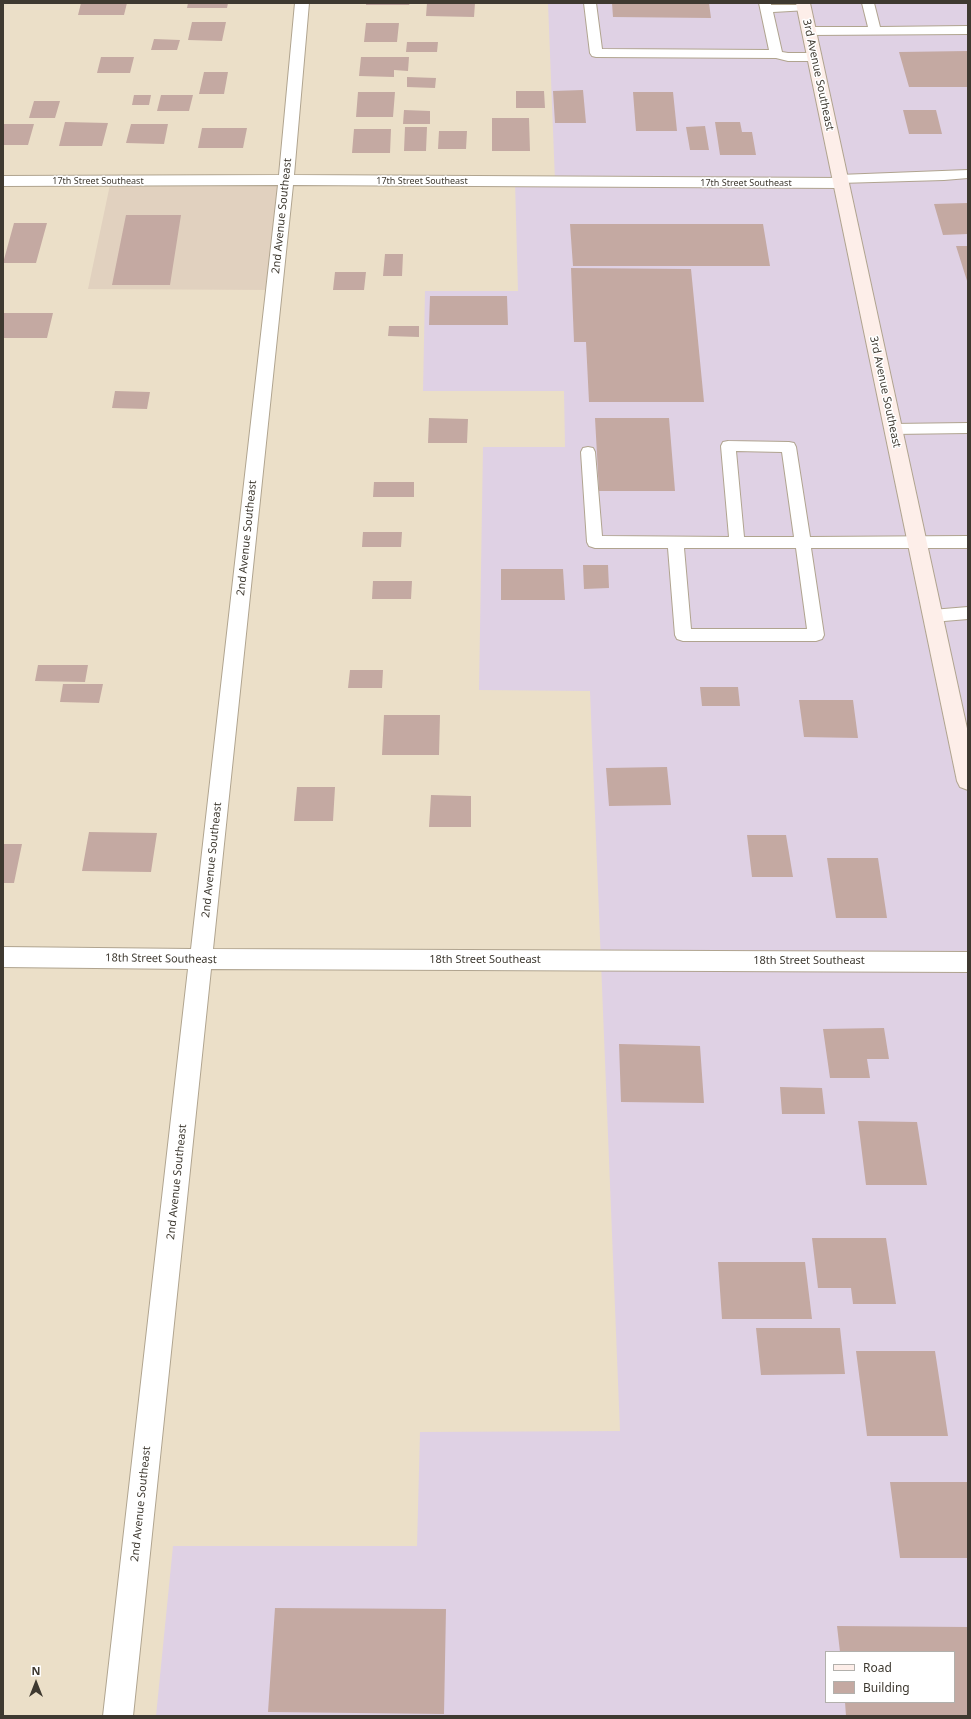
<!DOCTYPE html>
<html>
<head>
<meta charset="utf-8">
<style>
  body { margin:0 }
  #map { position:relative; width:971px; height:1719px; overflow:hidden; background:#ebdfc8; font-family:"Noto Sans",sans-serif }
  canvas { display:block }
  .frame { position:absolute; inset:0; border:4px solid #3e3930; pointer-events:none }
  .legend { position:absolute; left:825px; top:1651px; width:130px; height:52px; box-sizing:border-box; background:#fff; border:1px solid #b2b0ac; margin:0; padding:5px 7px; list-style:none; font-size:12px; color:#3e3930 }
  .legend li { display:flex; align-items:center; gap:8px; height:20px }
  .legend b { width:20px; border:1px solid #b2b0ac }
  .north { position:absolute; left:16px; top:1663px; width:40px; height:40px; -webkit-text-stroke:3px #fff; paint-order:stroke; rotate:0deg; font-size:11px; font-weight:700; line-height:16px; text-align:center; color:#3e3930 }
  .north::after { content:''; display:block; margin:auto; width:14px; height:18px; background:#3e3930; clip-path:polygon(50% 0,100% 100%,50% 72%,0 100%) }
</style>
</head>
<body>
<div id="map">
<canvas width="971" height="1719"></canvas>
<div class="frame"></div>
<ul class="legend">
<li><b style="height:5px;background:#fdeee9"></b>Road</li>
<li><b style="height:11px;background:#c4a9a2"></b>Building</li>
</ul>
<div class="north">N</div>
</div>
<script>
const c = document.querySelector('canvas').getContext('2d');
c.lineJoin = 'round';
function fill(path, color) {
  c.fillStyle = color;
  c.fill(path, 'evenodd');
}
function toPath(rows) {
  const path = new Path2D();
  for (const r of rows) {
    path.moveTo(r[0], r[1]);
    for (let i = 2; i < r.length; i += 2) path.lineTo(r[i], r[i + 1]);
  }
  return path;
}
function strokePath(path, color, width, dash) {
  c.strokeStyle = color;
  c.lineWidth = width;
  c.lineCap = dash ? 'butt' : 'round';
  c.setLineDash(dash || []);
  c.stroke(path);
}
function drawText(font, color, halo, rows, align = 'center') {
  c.font = font + ' "Noto Sans",sans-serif';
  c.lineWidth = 3;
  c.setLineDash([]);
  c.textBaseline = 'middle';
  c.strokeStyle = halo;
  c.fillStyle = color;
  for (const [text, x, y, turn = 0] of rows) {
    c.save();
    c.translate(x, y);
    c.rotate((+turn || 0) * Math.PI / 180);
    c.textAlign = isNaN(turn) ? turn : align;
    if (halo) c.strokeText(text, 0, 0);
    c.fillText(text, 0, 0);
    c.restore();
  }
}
const commercial = toPath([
  [111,180,286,180,274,290,88,289]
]);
const industrial = toPath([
  [548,3,968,3,968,1716,156,1716,173,1546,417,1546,420,1432,620,1431,590,691,479,690,483,447,565,447,564,391,423,391,425,291,518,291,515,182,555,181],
  [826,1652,954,1652,954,1702,826,1702]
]);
const building = toPath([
  [81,3,127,3,124,15,78,15],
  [188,3,228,3,227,8,187,8],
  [366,3,410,3,409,5,366,5],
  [427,3,475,3,474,17,426,16],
  [612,3,709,3,711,18,613,17],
  [192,22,226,22,222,41,188,40],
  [366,23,399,23,397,42,364,42],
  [154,39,180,40,177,50,151,50],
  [407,42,438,42,437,52,406,52],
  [968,51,968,87,909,87,899,52],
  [101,57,134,57,130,73,97,73],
  [361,57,409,57,408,71,394,70,394,77,359,76],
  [204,72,228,72,224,94,199,94],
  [407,77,436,78,435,88,407,87],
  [583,90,586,123,555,123,553,91],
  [516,91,544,91,545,108,516,108],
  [358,92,395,92,393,117,356,117],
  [633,92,673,92,677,131,636,131],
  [134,95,151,95,149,105,132,105],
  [161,95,193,95,189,111,157,111],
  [34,101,60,101,55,118,29,118],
  [404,110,430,111,430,124,403,124],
  [903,110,936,110,942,134,909,134],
  [492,118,529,118,530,151,492,151],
  [65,122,108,123,102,146,59,146],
  [715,122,740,122,742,132,752,132,756,155,720,155],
  [3,124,34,124,28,145,3,145],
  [131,124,168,124,164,144,126,143],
  [705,126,709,150,690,150,686,127],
  [405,127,427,127,426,151,404,151],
  [202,128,247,128,243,148,198,148],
  [354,129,391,129,390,153,352,153],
  [439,131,467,131,466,149,438,149],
  [968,203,968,234,943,235,934,204],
  [126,215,181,215,170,285,112,285],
  [14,223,47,223,36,263,3,263],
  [570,224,763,224,770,266,573,266],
  [956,246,968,246,968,284],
  [385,254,403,254,402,276,383,276],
  [571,268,691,269,704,402,589,402,586,342,574,342],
  [335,272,366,272,364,290,333,290],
  [430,296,507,296,508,325,429,325],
  [3,313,53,313,47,338,3,338],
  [389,326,419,326,419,337,388,336],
  [115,391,150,392,147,409,112,408],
  [429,418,468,419,467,443,428,443],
  [595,418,669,418,675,491,599,491],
  [374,482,414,482,414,497,373,497],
  [363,532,402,532,401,547,362,547],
  [583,565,608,565,609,588,584,589],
  [501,569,563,569,565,600,501,600],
  [373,581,412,581,411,599,372,599],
  [38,665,88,665,85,682,35,681],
  [350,670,383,670,382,688,348,688],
  [63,684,103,684,99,703,60,702],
  [700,687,738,687,740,706,702,706],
  [799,700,853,700,858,738,804,737],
  [384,715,440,715,439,755,382,755],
  [667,767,671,805,609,806,606,768],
  [297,787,335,787,333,821,294,821],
  [431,795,471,796,471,827,429,827],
  [89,832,157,833,151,872,82,871],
  [747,835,786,835,793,877,752,877],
  [3,844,22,844,14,883,3,883],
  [827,858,878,858,887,918,836,918],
  [884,1028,889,1059,867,1059,870,1078,830,1078,823,1029],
  [619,1044,700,1046,704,1103,621,1102],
  [780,1087,822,1088,825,1114,782,1114],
  [858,1121,917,1122,927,1185,866,1185],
  [812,1238,886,1238,896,1304,853,1304,851,1288,818,1288],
  [718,1262,805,1262,812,1319,722,1319],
  [756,1328,840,1328,845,1374,761,1375],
  [856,1351,935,1351,948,1436,867,1436],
  [890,1482,967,1482,968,1558,900,1558],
  [275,1608,446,1609,444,1714,268,1712],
  [837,1626,968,1627,968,1716,846,1716,845,1702,954,1702,954,1652,840,1652]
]);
const lane = toPath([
  [584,3,596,3,602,49,769,50,759,3,771,3,771,5,804,5,808,6,810,8,808,10,773,12,782,52,788,53,814,53,818,54,820,57,818,60,814,61,788,61,776,58,596,57,592,56,590,53,584,3],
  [862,3,874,3,880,27,968,26,968,34,809,35,805,34,803,31,805,28,809,27,868,27,862,3],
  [968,170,968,178,944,180,839,183,834,182,833,179,834,176,839,175,968,170],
  [968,423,968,433,893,434,888,433,886,429,888,425,893,424,968,423],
  [728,441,789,442,794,443,796,447,810,537,968,536,968,548,811,548,824,635,822,639,816,641,683,641,677,639,675,635,668,548,595,548,589,546,587,542,581,452,583,448,588,447,593,448,595,452,602,536,729,537,721,446,723,442,728,441],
  [736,451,782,452,794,537,744,537,736,451],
  [684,548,796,548,807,629,691,629,684,548],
  [968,607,968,619,932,622,926,620,924,616,926,612,932,610,968,607]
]);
const street = toPath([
  [295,3,309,3,294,175,840,178,846,180,848,183,846,186,840,188,293,185,213,949,968,952,968,972,211,969,133,1716,103,1716,188,969,3,967,3,947,191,949,278,185,3,186,3,176,279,175,295,3]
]);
const secondary = toPath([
  [796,3,810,3,968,733,968,790,960,787,957,781,796,3]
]);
const farStreetnames = [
  ["17th Street Southeast",98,181],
  ["17th Street Southeast",422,181],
  ["17th Street Southeast",746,183]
];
const streetNames = [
  ["3rd Avenue Southeast",818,75,78],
  ["2nd Avenue Southeast",282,216,-84],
  ["3rd Avenue Southeast",885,392,78],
  ["2nd Avenue Southeast",247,538,-84],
  ["2nd Avenue Southeast",212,860,-84],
  ["18th Street Southeast",161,959,1],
  ["18th Street Southeast",485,960],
  ["18th Street Southeast",809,961],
  ["2nd Avenue Southeast",177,1182,-84],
  ["2nd Avenue Southeast",141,1504,-84]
];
fill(commercial, '#e1d1bf');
fill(industrial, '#dfd1e4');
fill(building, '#c4a9a2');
strokePath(lane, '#b0a48f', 2);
strokePath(street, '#b0a48f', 2);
strokePath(secondary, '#b0a48f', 2);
fill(lane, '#fff');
fill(street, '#fff');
fill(secondary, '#fdeee9');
drawText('9px', '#3e3930', '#fff', farStreetnames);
drawText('11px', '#3e3930', '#fff', streetNames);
</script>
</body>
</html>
